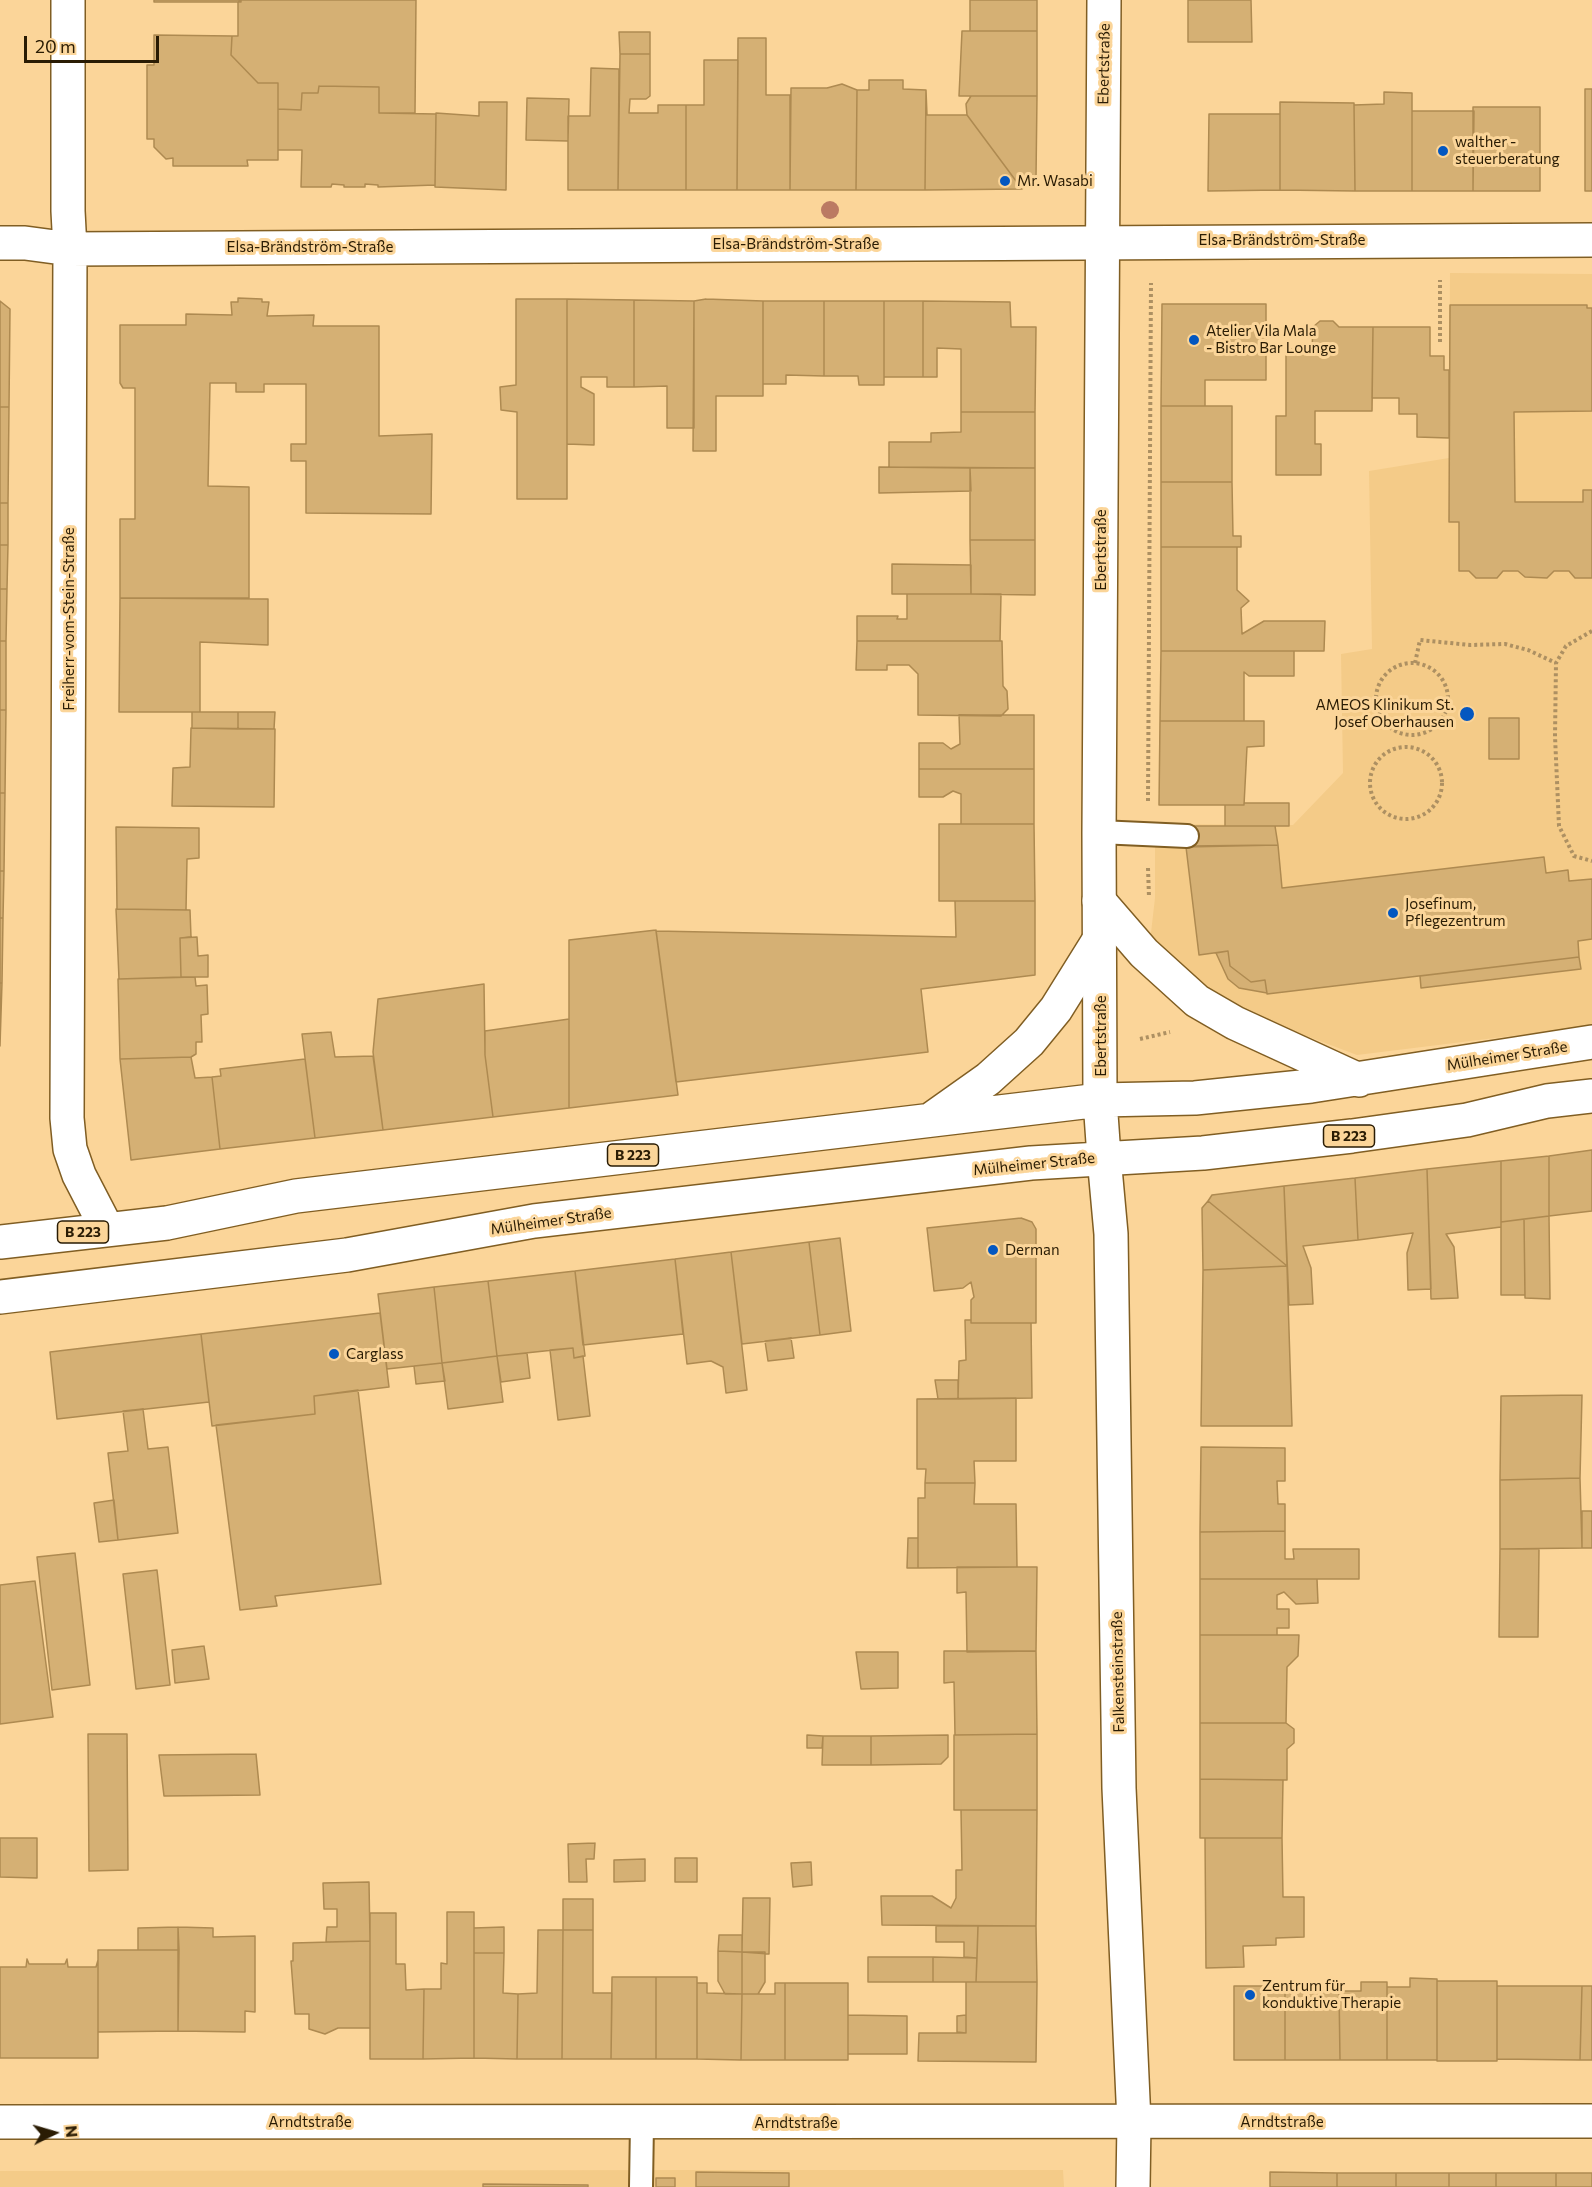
<!DOCTYPE html>
<html>
<head>
<meta charset="utf-8">
<style>
  body { margin:0 }
  #map { position:relative; width:1592px; height:2187px; overflow:hidden; background:#fbd599; font-family:Commissioner,sans-serif }
  canvas { display:block }
  .north { position:absolute; left:24px; top:2103px; width:60px; height:60px; -webkit-text-stroke:4px #fbd599; paint-order:stroke; rotate:85deg; font-size:16px; font-weight:700; line-height:24px; text-align:center; color:#2a1c04 }
  .north::after { content:''; display:block; margin:auto; width:21px; height:27px; background:#2a1c04; clip-path:polygon(50% 0,100% 100%,50% 72%,0 100%) }
  .scale { position:absolute; left:24px; top:36px; width:135px; height:27px; box-sizing:border-box; border:3px solid #2a1c04; border-top:0; padding-left:8px; font-size:18px; line-height:21px; white-space:nowrap; color:#2a1c04; -webkit-text-stroke:4px #fbd599; paint-order:stroke }
</style>
</head>
<body>
<div id="map">
<canvas width="1592" height="2187"></canvas>
<div class="north">N</div>
<div class="scale">20 m</div>
</div>
<script>
const c = document.querySelector('canvas').getContext('2d');
c.lineJoin = 'round';
function fill(path, color) {
  c.fillStyle = color;
  c.fill(path, 'evenodd');
}
function toPath(rows) {
  const path = new Path2D();
  for (const r of rows) {
    if (r.length === 3) {
      path.moveTo(r[0] + r[2], r[1]);
      path.arc(r[0], r[1], r[2], 0, 2 * Math.PI);
      continue;
    }
    path.moveTo(r[0], r[1]);
    for (let i = 2; i < r.length; i += 2) path.lineTo(r[i], r[i + 1]);
  }
  return path;
}
function strokePath(path, color, width, dash) {
  c.strokeStyle = color;
  c.lineWidth = width;
  c.lineCap = dash ? 'butt' : 'round';
  c.setLineDash(dash || []);
  c.stroke(path);
}
function drawText(font, color, halo, rows, align = 'center') {
  c.font = font + ' Commissioner,sans-serif';
  c.lineWidth = 6;
  c.setLineDash([]);
  c.textBaseline = 'middle';
  c.strokeStyle = halo;
  c.fillStyle = color;
  for (const [text, x, y, turn = 0] of rows) {
    c.save();
    c.translate(x, y);
    c.rotate((+turn || 0) * Math.PI / 180);
    c.textAlign = isNaN(turn) ? turn : align;
    if (halo) c.strokeText(text, 0, 0);
    c.fillText(text, 0, 0);
    c.restore();
  }
}
const built = toPath([
  [1450,273,1592,274,1592,1026,1357,1055,1206,998,1149,950,1155,898,1155,824,1293,825,1343,773,1341,654,1372,649,1369,471,1449,458],
  [700,2170,1063,2170,1064,2187,0,2187,0,2171]
]);
const building = toPath([
  [154,0,241,0,241,2,154,2,154,0],
  [241,0,416,0,415,113,379,113,379,87,319,86,318,93,302,93,301,110,278,109,278,83,258,83,231,55,232,36,238,36,238,2,241,0],
  [970,0,1037,0,1037,31,970,31,970,0],
  [1188,0,1251,0,1252,42,1188,42,1188,0],
  [962,31,1037,31,1037,96,959,96,962,31],
  [619,32,650,32,650,54,620,54,619,32],
  [154,35,232,36,231,55,258,83,278,83,278,160,247,160,248,166,173,166,173,158,166,159,154,147,154,139,147,139,147,65,154,65,154,35],
  [738,38,766,38,766,95,790,95,790,190,737,190,738,38],
  [620,54,650,54,650,96,646,99,630,99,629,113,658,113,658,105,686,105,686,190,618,190,620,54],
  [704,60,738,60,737,190,686,190,686,105,704,105,704,60],
  [591,68,619,69,618,190,568,190,568,116,590,116,591,68],
  [869,80,903,80,903,89,926,90,925,190,856,190,857,90,869,90,869,80],
  [842,84,857,90,856,190,790,190,791,88,827,88,842,84],
  [319,86,379,87,379,113,436,114,435,185,378,187,378,185,365,184,365,187,344,187,344,185,332,184,331,187,301,187,302,150,278,150,278,109,301,110,302,93,318,93,319,86],
  [1585,89,1592,89,1592,191,1585,191,1585,89],
  [926,90,927,115,967,115,1022,189,925,190,926,90],
  [1384,92,1412,93,1412,191,1355,191,1354,105,1384,104,1384,92],
  [971,96,1037,96,1036,178,1022,189,967,115,966,104,971,96],
  [527,98,569,99,568,141,526,140,527,98],
  [479,102,507,102,506,190,435,187,436,113,479,116,479,102],
  [1280,102,1354,103,1355,191,1280,190,1280,102],
  [1473,107,1540,107,1540,191,1473,191,1473,107],
  [1412,111,1474,111,1473,191,1412,191,1412,111],
  [1209,114,1280,114,1280,190,1208,191,1209,114],
  [238,298,262,299,262,302,269,302,267,316,314,315,313,326,379,326,379,436,432,434,431,514,306,513,306,461,291,461,291,444,306,444,306,384,264,384,264,392,236,392,236,383,210,383,208,486,249,487,249,598,120,598,120,519,135,519,135,388,123,388,120,383,120,325,186,325,186,314,232,315,231,302,238,302,238,298],
  [516,299,567,299,567,499,517,499,517,412,501,410,500,387,516,385,516,299],
  [567,299,634,300,634,387,607,387,607,377,581,377,581,387,594,394,594,445,567,444,567,299],
  [706,299,763,301,763,396,716,396,716,451,693,451,694,301,706,299],
  [634,300,694,301,694,428,667,428,667,386,634,387,634,300],
  [0,301,10,309,9,407,0,407,0,301],
  [763,301,824,301,824,376,786,375,786,384,763,384,763,301],
  [824,301,884,301,884,385,859,385,858,376,824,376,824,301],
  [884,301,923,301,923,377,884,377,884,301],
  [923,301,1010,302,1011,327,1036,327,1035,412,961,412,961,349,937,348,937,377,923,377,923,301],
  [1162,304,1266,304,1266,380,1205,380,1205,406,1161,406,1162,304],
  [1450,305,1587,305,1587,308,1592,308,1592,411,1514,412,1515,502,1583,502,1583,490,1592,490,1592,578,1575,578,1569,571,1554,571,1547,578,1525,577,1518,571,1503,571,1497,578,1476,578,1469,571,1459,571,1459,522,1449,522,1450,305],
  [1320,321,1333,321,1339,327,1373,327,1372,411,1315,411,1315,444,1321,444,1321,475,1276,475,1276,416,1286,416,1286,349,1312,349,1313,327,1320,321],
  [1373,327,1430,327,1430,356,1444,356,1444,370,1449,370,1449,438,1417,437,1417,414,1399,414,1399,398,1372,398,1373,327],
  [1161,406,1232,406,1232,482,1161,482,1161,406],
  [0,407,9,407,8,503,0,503,0,407],
  [961,412,1035,412,1035,468,889,467,889,442,931,442,931,433,961,432,961,412],
  [879,467,970,468,971,491,879,493,879,467],
  [970,468,1035,468,1035,540,970,540,970,468],
  [1161,482,1232,482,1233,536,1241,536,1241,547,1161,547,1161,482],
  [0,503,8,503,8,545,0,545,0,503],
  [970,540,1035,540,1035,595,971,594,970,540],
  [0,545,8,545,7,589,0,589,0,545],
  [1161,547,1237,547,1237,590,1249,601,1241,608,1242,634,1264,621,1325,621,1324,651,1161,651,1161,547],
  [892,564,971,565,971,594,892,594,892,564],
  [0,589,7,589,6,641,0,641,0,589],
  [907,594,1001,594,1000,641,857,641,857,616,898,616,897,619,907,619,907,594],
  [120,598,268,599,268,645,200,642,200,712,119,712,120,598],
  [0,641,6,641,6,710,0,710,0,641],
  [857,641,1002,641,1003,686,1007,691,1008,709,1001,716,918,715,918,674,909,665,887,665,887,670,856,670,857,641],
  [1161,651,1294,651,1294,676,1249,676,1244,672,1244,721,1160,721,1161,651],
  [0,710,6,710,5,793,0,793,0,710],
  [192,712,238,712,238,729,192,728,192,712],
  [238,712,275,712,274,729,238,729,238,712],
  [959,715,1034,715,1034,769,919,769,919,743,943,743,951,749,960,744,959,715],
  [1489,718,1519,718,1519,759,1489,759,1489,718],
  [1160,721,1264,721,1264,746,1247,747,1244,805,1159,805,1160,721],
  [191,728,275,729,274,807,172,806,173,768,190,767,191,728],
  [919,769,1034,769,1034,824,961,824,961,794,953,791,943,797,919,797,919,769],
  [0,793,5,793,4,871,0,871,0,793],
  [1244,803,1289,803,1289,826,1225,826,1225,805,1244,805,1244,803],
  [939,824,1034,824,1035,901,939,901,939,824],
  [1186,826,1275,826,1278,845,1188,846,1186,826],
  [116,827,199,828,199,858,187,859,186,910,117,909,116,827],
  [1278,845,1282,888,1544,857,1546,873,1568,870,1569,881,1592,879,1592,939,1578,941,1579,957,1267,994,1265,980,1251,982,1230,966,1228,951,1199,955,1186,847,1278,845],
  [0,871,4,871,3,918,0,918,0,871],
  [955,901,1035,901,1035,975,921,989,928,1052,676,1082,656,931,956,937,955,901],
  [116,909,190,910,191,937,180,938,181,977,119,979,116,909],
  [0,918,3,918,2,983,0,983,0,918],
  [656,930,678,1095,569,1108,569,940,656,930],
  [197,937,198,956,208,955,208,977,181,977,180,938,197,937],
  [1228,951,1230,966,1251,982,1265,980,1267,993,1239,988,1228,979,1216,953,1228,951],
  [1579,957,1581,969,1421,988,1420,976,1579,957],
  [195,977,196,986,207,985,208,1014,201,1015,202,1042,196,1042,196,1054,191,1057,120,1059,118,979,195,977],
  [0,983,2,983,0,1046,0,983],
  [484,984,485,1055,493,1117,383,1130,373,1052,378,999,484,984],
  [569,1019,569,1108,493,1117,485,1055,485,1031,569,1019],
  [331,1032,335,1057,373,1056,383,1130,315,1138,302,1034,331,1032],
  [191,1057,195,1078,212,1077,220,1149,131,1160,120,1059,191,1057],
  [305,1059,315,1138,220,1149,212,1077,221,1076,220,1069,305,1059],
  [1592,1150,1592,1211,1549,1216,1549,1156,1592,1150],
  [1549,1156,1549,1216,1501,1222,1501,1161,1549,1156],
  [1501,1161,1501,1227,1446,1234,1454,1247,1458,1298,1431,1299,1427,1169,1501,1161],
  [1427,1169,1431,1289,1408,1290,1407,1253,1413,1233,1358,1240,1355,1178,1427,1169],
  [1355,1178,1358,1240,1303,1246,1311,1268,1313,1304,1289,1305,1284,1186,1355,1178],
  [1284,1186,1287,1266,1208,1201,1212,1195,1284,1186],
  [1208,1201,1287,1266,1203,1270,1202,1208,1208,1201],
  [1549,1216,1550,1299,1525,1298,1524,1219,1549,1216],
  [1021,1218,1032,1222,1036,1229,1036,1323,971,1323,971,1300,974,1297,971,1282,963,1288,934,1291,927,1228,1021,1218],
  [1524,1219,1525,1295,1501,1295,1501,1222,1524,1219],
  [840,1238,851,1331,820,1335,809,1242,840,1238],
  [809,1242,820,1335,742,1344,731,1252,809,1242],
  [731,1252,747,1390,726,1393,723,1367,711,1361,687,1364,675,1259,731,1252],
  [675,1259,683,1334,583,1345,575,1271,675,1259],
  [1287,1266,1292,1426,1201,1426,1203,1270,1287,1266],
  [575,1271,585,1356,574,1358,573,1348,497,1356,488,1281,575,1271],
  [488,1281,497,1356,442,1363,434,1287,488,1281],
  [434,1287,442,1363,387,1369,378,1294,434,1287],
  [380,1313,389,1387,314,1396,315,1414,212,1426,201,1334,380,1313],
  [965,1320,971,1320,971,1323,1031,1323,1032,1398,958,1399,959,1361,966,1360,965,1320],
  [201,1334,209,1402,57,1419,50,1352,201,1334],
  [791,1338,794,1358,768,1361,765,1341,791,1338],
  [573,1348,574,1358,583,1356,590,1416,558,1420,550,1350,573,1348],
  [527,1353,530,1378,501,1382,497,1356,527,1353],
  [497,1356,503,1402,448,1409,442,1363,497,1356],
  [442,1363,445,1381,416,1384,414,1366,442,1363],
  [935,1380,958,1380,958,1399,938,1399,935,1380],
  [358,1390,381,1584,275,1596,277,1606,240,1610,216,1425,315,1414,314,1396,358,1390],
  [1582,1395,1580,1478,1500,1480,1501,1396,1582,1395],
  [1016,1398,1016,1461,974,1461,975,1483,925,1483,926,1469,917,1469,917,1399,1016,1398],
  [143,1409,148,1449,168,1447,178,1533,118,1540,108,1453,128,1451,123,1411,143,1409],
  [1201,1447,1285,1448,1285,1481,1277,1481,1278,1504,1285,1504,1285,1531,1200,1532,1201,1447],
  [1580,1478,1582,1548,1500,1549,1500,1480,1580,1478],
  [925,1483,975,1483,974,1504,1016,1504,1017,1567,918,1568,918,1498,925,1498,925,1483],
  [114,1500,118,1540,99,1542,94,1503,114,1500],
  [1582,1511,1592,1511,1592,1548,1582,1548,1582,1511],
  [1285,1531,1285,1559,1294,1559,1293,1549,1359,1549,1359,1579,1200,1579,1200,1532,1285,1531],
  [908,1538,918,1538,918,1568,907,1568,908,1538],
  [1500,1549,1539,1549,1538,1637,1499,1637,1500,1549],
  [75,1553,90,1685,52,1690,37,1557,75,1553],
  [957,1567,1037,1567,1036,1651,967,1652,966,1592,957,1593,957,1567],
  [157,1570,170,1685,136,1689,123,1574,157,1570],
  [1200,1579,1317,1579,1318,1603,1296,1604,1284,1592,1277,1595,1277,1609,1289,1609,1289,1628,1277,1628,1277,1635,1200,1635,1200,1579],
  [35,1581,53,1717,0,1724,0,1585,35,1581],
  [1200,1635,1299,1635,1298,1656,1287,1667,1286,1723,1200,1723,1200,1635],
  [204,1646,209,1679,175,1683,172,1650,204,1646],
  [944,1651,1036,1651,1037,1734,955,1735,954,1682,944,1683,944,1651],
  [856,1652,898,1652,898,1688,861,1689,856,1652],
  [1200,1723,1286,1723,1294,1729,1294,1743,1287,1749,1287,1780,1200,1779,1200,1723],
  [88,1734,127,1734,128,1870,89,1871,88,1734],
  [1037,1734,1037,1810,954,1810,954,1735,1037,1734],
  [807,1735,823,1736,822,1748,807,1748,807,1735],
  [948,1735,948,1757,941,1764,871,1765,871,1736,948,1735],
  [823,1736,871,1736,871,1765,822,1765,823,1736],
  [256,1754,260,1795,164,1796,159,1755,256,1754],
  [1200,1779,1283,1780,1282,1838,1200,1838,1200,1779],
  [961,1810,1037,1810,1036,1926,882,1925,881,1896,932,1896,951,1908,956,1898,956,1870,962,1870,961,1810],
  [0,1838,37,1838,37,1878,0,1877,0,1838],
  [1205,1838,1282,1838,1283,1897,1304,1897,1304,1937,1276,1938,1276,1945,1243,1946,1244,1967,1206,1968,1205,1838],
  [595,1843,594,1859,586,1859,587,1882,569,1882,568,1844,595,1843],
  [675,1858,697,1858,697,1882,675,1882,675,1858],
  [645,1859,645,1881,614,1882,614,1860,645,1859],
  [811,1862,812,1885,793,1887,791,1863,811,1862],
  [369,1882,370,1941,326,1942,327,1927,337,1927,337,1909,324,1909,323,1883,369,1882],
  [743,1898,770,1898,769,1954,742,1952,743,1898],
  [563,1899,593,1899,593,1930,563,1930,563,1899],
  [447,1912,474,1912,474,2058,423,2059,424,1989,441,1989,441,1963,447,1964,447,1912],
  [370,1913,396,1913,396,1964,405,1964,406,1990,424,1989,423,2059,370,2059,370,1913],
  [936,1926,978,1926,977,1958,964,1957,964,1942,936,1942,936,1926],
  [978,1926,1036,1926,1037,1982,976,1982,978,1926],
  [178,1927,179,1950,138,1950,138,1928,178,1927],
  [178,1927,213,1928,213,1937,255,1936,255,2012,245,2011,245,2032,178,2031,178,1927],
  [504,1927,504,1953,474,1953,474,1928,504,1927],
  [538,1930,563,1930,562,2059,517,2059,518,1994,537,1993,538,1930],
  [563,1930,593,1930,593,1993,612,1993,611,2059,562,2059,563,1930],
  [719,1935,742,1935,742,1952,718,1951,719,1935],
  [370,1941,370,2028,338,2028,325,2034,309,2029,309,2014,295,2014,291,1961,293,1961,293,1943,370,1941],
  [98,1950,179,1950,178,2031,98,2032,98,1950],
  [718,1951,742,1952,742,1994,725,1994,718,1981,718,1951],
  [742,1952,765,1952,765,1982,758,1994,742,1994,742,1952],
  [474,1953,504,1953,503,1993,518,1994,517,2059,474,2058,474,1953],
  [868,1957,933,1957,933,1982,868,1982,868,1957],
  [933,1957,977,1958,976,1982,933,1982,933,1957],
  [27,1959,29,1964,65,1964,67,1959,68,1967,96,1967,98,1960,98,2058,0,2058,0,1967,26,1967,27,1959],
  [612,1977,656,1977,656,2059,611,2059,612,1977],
  [656,1977,697,1977,697,2059,656,2059,656,1977],
  [1410,1978,1437,1979,1437,2060,1387,2060,1387,1987,1410,1987,1410,1978],
  [1437,1981,1497,1981,1497,2061,1437,2061,1437,1981],
  [966,1982,1037,1982,1036,2062,918,2061,919,2033,966,2033,966,1982],
  [1361,1982,1387,1982,1387,2060,1340,2060,1339,1991,1361,1991,1361,1982],
  [697,1983,707,1983,707,1993,742,1994,741,2060,697,2059,697,1983],
  [775,1983,785,1983,785,2060,741,2060,742,1994,775,1994,775,1983],
  [785,1983,848,1983,848,2060,785,2060,785,1983],
  [1339,1985,1340,2060,1285,2060,1285,1986,1339,1985],
  [1234,1986,1285,1986,1285,2060,1234,2060,1234,1986],
  [1497,1986,1582,1986,1580,2060,1497,2059,1497,1986],
  [1582,1986,1592,1986,1592,2060,1580,2060,1582,1986],
  [848,2015,907,2016,907,2054,848,2054,848,2015],
  [966,2015,966,2033,957,2032,957,2016,966,2015],
  [696,2172,789,2173,789,2187,696,2187,696,2172],
  [1270,2172,1337,2173,1337,2187,1270,2187,1270,2172],
  [1337,2173,1396,2173,1396,2187,1337,2187,1337,2173],
  [1396,2173,1449,2173,1449,2187,1396,2187,1396,2173],
  [1449,2173,1496,2173,1496,2187,1449,2187,1449,2173],
  [1496,2173,1556,2173,1556,2187,1496,2187,1496,2173],
  [1556,2173,1592,2173,1592,2187,1556,2187,1556,2173],
  [656,2178,675,2178,675,2187,656,2187,656,2178],
  [483,2184,588,2185,588,2187,483,2187,483,2184]
]);
const path = toPath([
  [1440,342,1440,280],
  [1592,631,1566,646,1556,663,1555,736,1559,826,1574,856,1592,861],
  [1412,699,36],
  [1415,663,1420,640,1470,645,1505,644,1528,650,1556,663],
  [1406,783,36],
  [1148,801,1151,283],
  [1148,868,1149,897],
  [1140,1039,1170,1032]
]);
const lane = toPath([
  [1099,832,1187,836],
  [641,2187,642,2123]
]);
const street = toPath([
  [68,0,68,211,70,249,67,1118,70,1149,79,1175,107,1229],
  [0,243,25,243,70,249,1592,240],
  [0,2122,1592,2121]
]);
const secondary = toPath([
  [1100,1100,1099,832,1104,0],
  [1104,1157,1111,1234,1119,1788,1134,2122,1133,2187]
]);
const primary = toPath([
  [1099,901,1144,953,1197,1001,1235,1023,1359,1080],
  [1100,1100,1104,1157],
  [933,1118,988,1079,1029,1042,1056,1009,1099,940],
  [0,1242,167,1223,296,1196,1100,1100,1195,1098,1311,1086,1592,1042],
  [0,1297,347,1255,534,1221,1031,1163,1203,1153,1352,1136,1467,1120,1547,1101,1592,1096]
]);
const trees = [
  [830,210]
];
const markers = [
  [1443,151,6,"#0457c0"],
  [1005,181,6,"#0457c0"],
  [1194,340,6,"#0457c0"],
  [1467,714,8,"#0457c0"],
  [1393,913,6,"#0457c0"],
  [993,1250,6,"#0457c0"],
  [334,1354,6,"#0457c0"],
  [1250,1995,6,"#0457c0"]
];
const shields = [
  [1349,1136,51],
  [633,1155,51],
  [83,1232,51]
];
const shieldNames = [
  ["B 223",1349,1136],
  ["B 223",633,1155],
  ["B 223",83,1232]
];
const streetNames = [
  ["Ebertstraße",1104,64,-89],
  ["Elsa-Brändström-Straße",1282,240],
  ["Elsa-Brändström-Straße",796,244],
  ["Elsa-Brändström-Straße",310,247],
  ["Ebertstraße",1101,550,-90],
  ["Freiherr-vom-Stein-Straße",69,619,-90],
  ["Ebertstraße",1101,1036,-90],
  ["Mülheimer Straße",1507,1056,-9],
  ["Mülheimer Straße",1034,1164,-6],
  ["Mülheimer Straße",551,1221,-8],
  ["Falkensteinstraße",1118,1672,-91],
  ["Arndtstraße",310,2122],
  ["Arndtstraße",1282,2122],
  ["Arndtstraße",796,2123]
];
const poiNames = [
  ["walther -",1455,142],
  ["steuerberatung",1455,159],
  ["Mr. Wasabi",1017,181],
  ["Atelier Vila Mala",1206,331],
  ["- Bistro Bar Lounge",1206,348],
  ["AMEOS Klinikum St.",1454,705,"right"],
  ["Josef Oberhausen",1454,722,"right"],
  ["Josefinum,",1405,904],
  ["Pflegezentrum",1405,921],
  ["Derman",1005,1250],
  ["Carglass",346,1354],
  ["Zentrum für",1262,1986],
  ["konduktive Therapie",1262,2003]
];
fill(built, '#f4cb88');
fill(building, '#d5b074');
strokePath(building, '#ae8a51', 1.5);
strokePath(lane, '#805e23', 26);
strokePath(street, '#805e23', 36);
strokePath(secondary, '#805e23', 36);
strokePath(primary, '#805e23', 36);
strokePath(path, '#ad9062', 4, [3, 3]);
strokePath(lane, '#fff', 22);
strokePath(street, '#fff', 33);
strokePath(secondary, '#fff', 33);
strokePath(primary, '#fff', 33);
c.fillStyle = '#bb7a63';
for (const [x, y] of trees) {
  c.beginPath();
  c.arc(x, y, 9, 0, 2 * Math.PI);
  c.fill();
}
for (const [x, y, r, color] of markers) {
  const dot = new Path2D();
  dot.arc(x, y, r, 0, 2 * Math.PI);
  c.fillStyle = color;
  c.fill(dot);
  strokePath(dot, '#fbd599', 2);
}
for (const [x, y, w] of shields) {
  const box = new Path2D();
  box.roundRect(x - w / 2, y - 11, w, 22, 4.5);
  c.fillStyle = '#fbd599';
  c.fill(box);
  strokePath(box, '#2a1c04', 1.5);
}
drawText('bold 14px', '#2a1c04', null, shieldNames);
drawText('15px', '#2a1c04', '#fbd599', streetNames);
drawText('15px', '#2a1c04', '#fbd599', poiNames, 'left');
</script>
</body>
</html>
